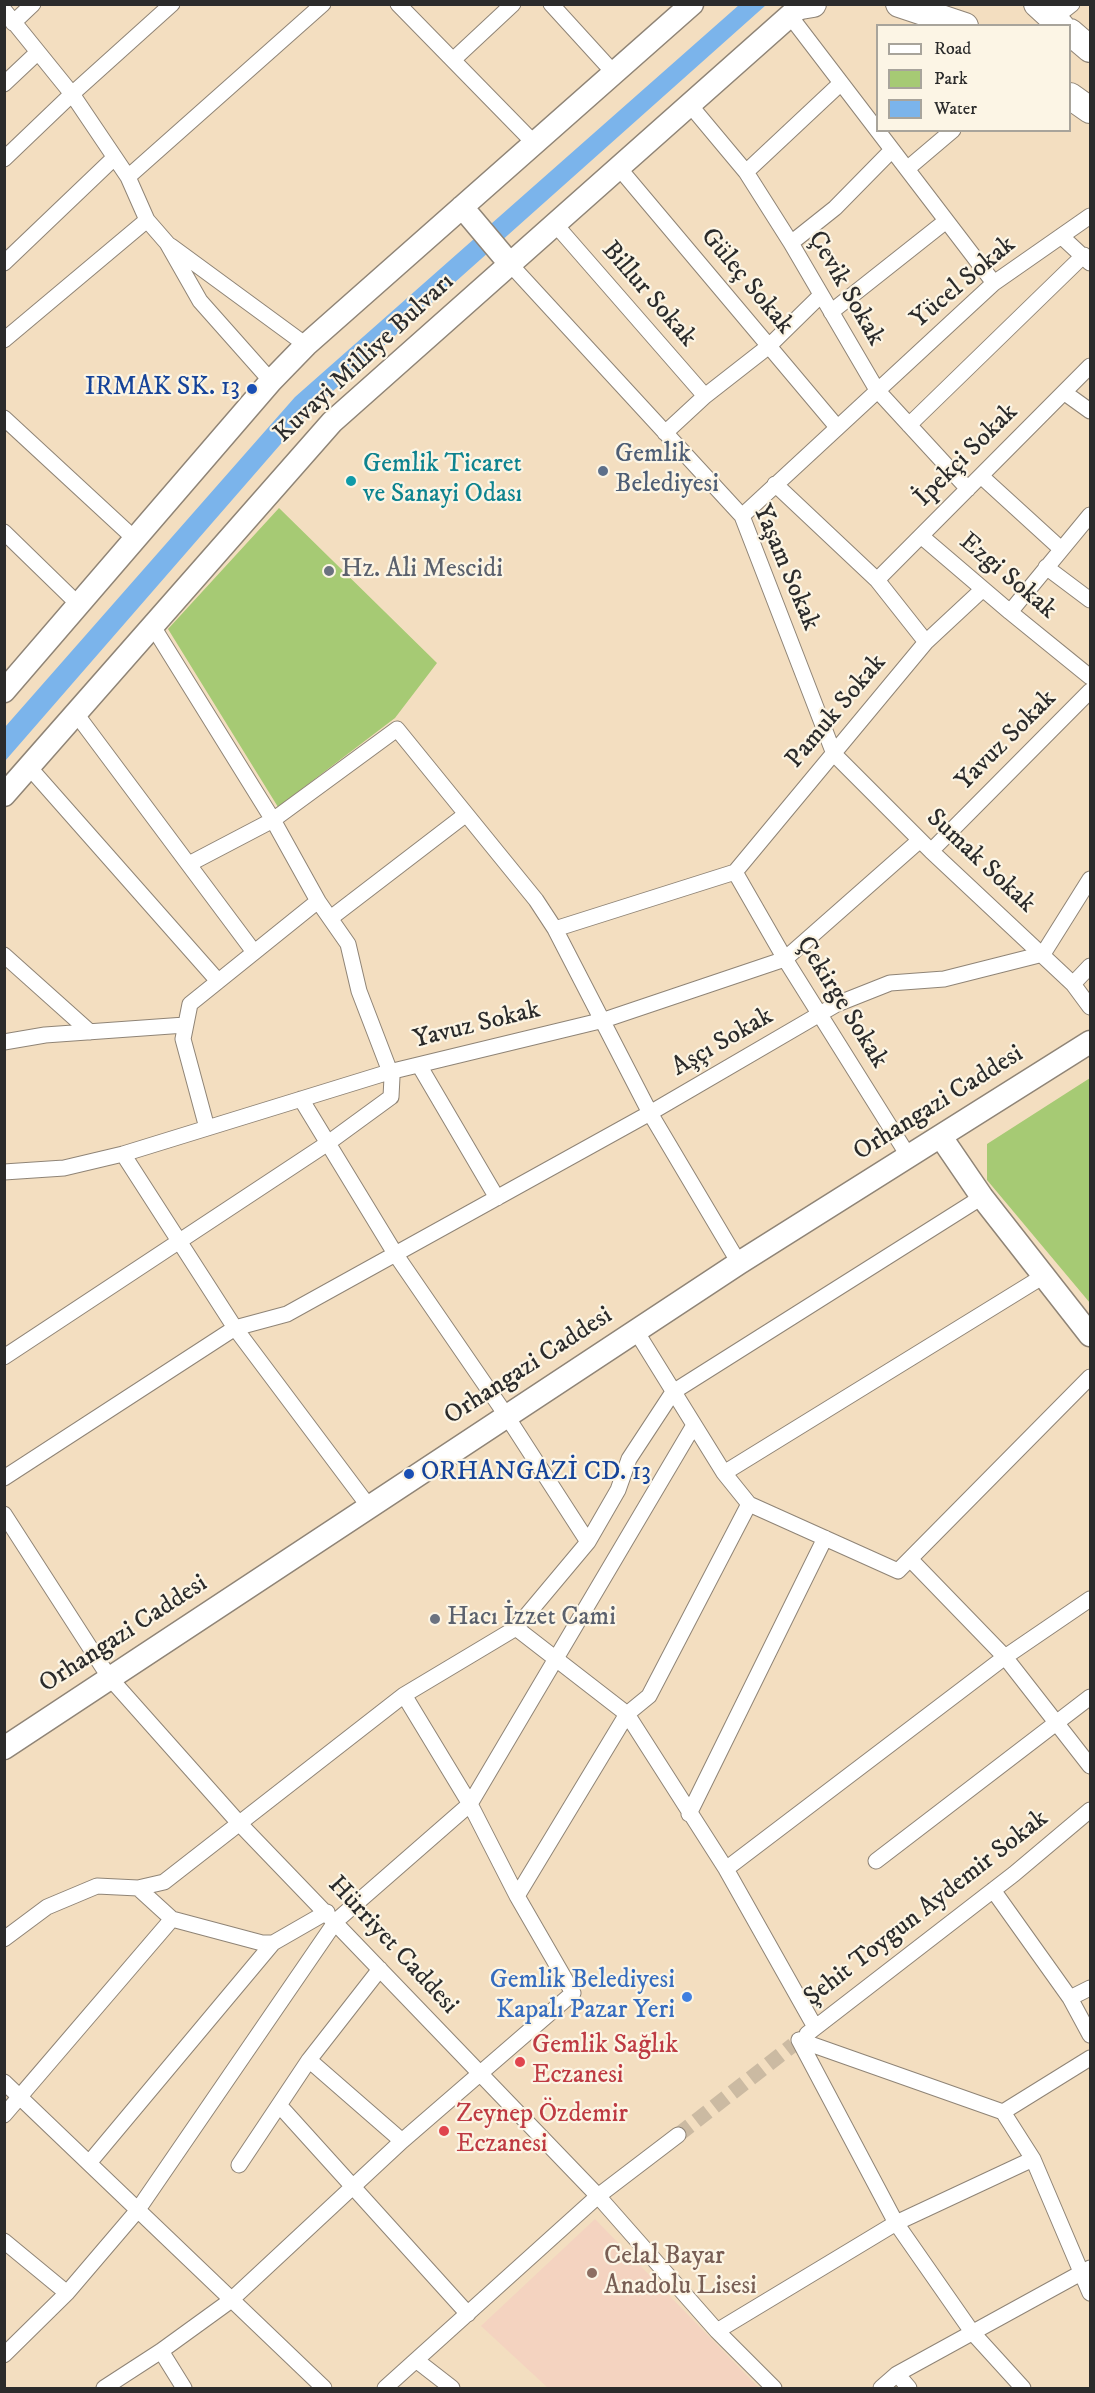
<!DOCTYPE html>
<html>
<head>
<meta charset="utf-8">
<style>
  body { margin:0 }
  #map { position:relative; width:1095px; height:2393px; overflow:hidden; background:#f3dec0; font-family:"IM FELL DW Pica",serif }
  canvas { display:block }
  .frame { position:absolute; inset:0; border:6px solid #2b2b2b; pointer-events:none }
  .legend { position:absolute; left:876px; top:24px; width:195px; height:108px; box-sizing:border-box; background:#fcf5e5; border:2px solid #a8a49b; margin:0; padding:8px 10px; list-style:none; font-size:18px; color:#2b2b2b }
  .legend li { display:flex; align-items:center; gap:12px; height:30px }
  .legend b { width:30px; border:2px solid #a8a49b }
</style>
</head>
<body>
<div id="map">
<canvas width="1095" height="2393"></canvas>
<div class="frame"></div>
<ul class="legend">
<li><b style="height:8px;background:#fff"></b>Road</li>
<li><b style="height:16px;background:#a6ca74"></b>Park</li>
<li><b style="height:16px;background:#7bb4eb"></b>Water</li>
</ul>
</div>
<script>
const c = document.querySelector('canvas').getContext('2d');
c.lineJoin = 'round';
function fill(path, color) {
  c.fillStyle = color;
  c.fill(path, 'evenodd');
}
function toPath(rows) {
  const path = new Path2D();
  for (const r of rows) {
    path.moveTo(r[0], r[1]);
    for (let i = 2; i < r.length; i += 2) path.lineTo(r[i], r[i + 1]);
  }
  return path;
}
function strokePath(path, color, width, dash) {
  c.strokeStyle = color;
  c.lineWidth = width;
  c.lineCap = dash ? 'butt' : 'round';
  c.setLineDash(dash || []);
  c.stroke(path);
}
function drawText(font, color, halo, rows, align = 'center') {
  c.font = font + ' "IM FELL DW Pica",serif';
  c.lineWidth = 4.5;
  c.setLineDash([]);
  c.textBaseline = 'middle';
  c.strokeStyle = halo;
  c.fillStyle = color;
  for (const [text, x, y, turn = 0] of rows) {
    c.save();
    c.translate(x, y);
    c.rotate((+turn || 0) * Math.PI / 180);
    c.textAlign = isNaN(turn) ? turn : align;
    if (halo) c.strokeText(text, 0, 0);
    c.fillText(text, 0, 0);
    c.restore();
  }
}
const built = toPath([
  [595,2219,759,2388,548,2388,481,2326]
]);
const green = toPath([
  [279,508,437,663,395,718,278,807,168,629],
  [1090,1078,1090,1303,987,1180,987,1144]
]);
const water = toPath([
  [739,5,766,5,306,415,5,761,5,727,295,397]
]);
const streetTunnel = toPath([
  [678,2135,793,2045]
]);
const street = toPath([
  [398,4,535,144],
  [551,4,613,72],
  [4,10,72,94,128,177,147,220,167,243,200,301,271,381],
  [790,16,994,283],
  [1053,19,1072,4],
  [13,23,33,4],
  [453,60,513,4],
  [4,84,38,52],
  [690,105,746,172,791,243,877,390,968,489],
  [4,159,72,94,172,4],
  [619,168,837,427],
  [907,169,953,130],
  [746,172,841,83],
  [128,177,323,4],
  [555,224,705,396],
  [1061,236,1090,263],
  [791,243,835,208,892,150],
  [171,246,306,345],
  [4,263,114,158],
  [510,264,742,516,834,754,931,851,1073,984,1090,1007],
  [831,312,946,221],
  [4,340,147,220],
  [1065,393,1090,411],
  [4,418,136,540],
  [909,425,1084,255],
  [665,433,705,396,769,346,821,295],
  [981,476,1061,549],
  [775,484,877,580,926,642],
  [742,516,994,283,1090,216],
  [4,532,79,605],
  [921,536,1010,612,1090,677],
  [1046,567,1090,600],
  [877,580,1090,366],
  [1010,612,1090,515],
  [152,625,273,820,318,901],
  [77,715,254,952],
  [29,767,218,981],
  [931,851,1090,691],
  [189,864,273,820,397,729,536,900,555,929],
  [735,872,555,929,650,1113,739,1263],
  [735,872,926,642,983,589],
  [735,872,785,959,909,1157],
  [332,917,465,815],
  [4,955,90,1032],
  [1073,984,1090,966],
  [4,1042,45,1035,185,1025],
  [419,1065,497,1198],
  [301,1099,396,1255,506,1415,588,1542],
  [123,1154,235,1328,370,1508],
  [4,1172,64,1168,123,1154,389,1072,604,1020,785,959,920,840],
  [636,1331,724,1473,1042,1277],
  [4,1357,328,1143,391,1097,392,1077,359,991,348,944,318,901,190,1004,183,1039,207,1128],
  [724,1473,749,1504,898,1571,1090,1377],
  [4,1478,235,1328,287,1314,650,1113,837,1004,890,983,944,979,1043,954,1090,879],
  [4,1514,109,1677,238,1822,598,2196,717,2331,774,2388],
  [1090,1599,1005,1657,1090,1766],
  [516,1628,627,1714,726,1869,815,2027],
  [689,1814,825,1538],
  [876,1861,1090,1697],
  [726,1869,1005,1657,910,1559],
  [138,1888,172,1919,262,1943,273,1943,327,1912],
  [993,1890,1070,1998,1090,1988],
  [517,1896,627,1714,649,1696,749,1504],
  [4,1939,47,1907,97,1886,138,1888,164,1882,404,1695,516,1628,588,1542,618,1490,629,1459,673,1392,982,1197],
  [1070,1998,1090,2035],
  [807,2034,1014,1874,1090,1810],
  [799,2040,1003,2112,1090,2058],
  [309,2060,402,2141],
  [4,2082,324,2388],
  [279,2105,468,2314],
  [1003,2112,1033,2159,1090,2293],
  [4,2115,172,1919],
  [89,2163,273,1943],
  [239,2165,309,2060,380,1969],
  [4,2241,67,2293],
  [717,2331,896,2223,799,2040],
  [161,2351,184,2388],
  [4,2355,67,2293,137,2211,336,1921,470,1804,694,1425],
  [416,2360,452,2388],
  [897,2374,909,2388],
  [104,2388,161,2351,230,2301,402,2141,573,1993,517,1896,470,1804,404,1695],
  [385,2388,598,2196,678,2135],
  [881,2388,897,2374,1090,2268],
  [1023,2388,972,2332,896,2223,1033,2159]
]);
const secondary = toPath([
  [462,207,510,264],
  [4,691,271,381,306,345,692,4],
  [4,795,332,422,803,4],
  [941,1137,982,1197,1090,1335],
  [4,1748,739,1263,1090,1042]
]);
const primary = toPath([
  [899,4,965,26],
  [1037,4,1061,26],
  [801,6,813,4],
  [1070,32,1090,49],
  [1070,96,1090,110]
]);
const markers = [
  [252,389,6,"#1a4fb4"],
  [603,471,6,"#5c6f8a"],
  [351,481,6,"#0f9aa8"],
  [329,571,6,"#6b7280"],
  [409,1474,6,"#1a4fb4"],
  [435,1619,6,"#6b7280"],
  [687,1997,6,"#3f7fe0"],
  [520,2062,6,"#e0444e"],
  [444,2131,6,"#e0444e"],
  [592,2273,6,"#8d6e63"]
];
const streetNames = [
  ["Güleç Sokak",746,282,50],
  ["Yücel Sokak",964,283,-40],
  ["Çevik Sokak",845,289,60],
  ["Billur Sokak",648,295,49],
  ["Kuvayi Milliye Bulvarı",365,359,-43],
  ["İpekçi Sokak",967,456,-45],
  ["Yaşam Sokak",785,568,67],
  ["Ezgi Sokak",1007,577,40],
  ["Pamuk Sokak",837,712,-50],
  ["Yavuz Sokak",1007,741,-45],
  ["Sumak Sokak",980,862,43],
  ["Çekirge Sokak",841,1003,58],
  ["Yavuz Sokak",477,1026,-14],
  ["Aşçı Sokak",723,1043,-30],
  ["Orhangazi Caddesi",939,1104,-32],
  ["Orhangazi Caddesi",529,1367,-33],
  ["Orhangazi Caddesi",124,1635,-33],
  ["Şehit Toygun Aydemir Sokak",927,1909,-38],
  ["Hürriyet Caddesi",392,1946,47]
];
const transitNames = [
  ["IRMAK SK. 13",240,389],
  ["ORHANGAZİ CD. 13",421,1474,"left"]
];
const serviceNames = [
  ["Gemlik",615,456],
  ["Belediyesi",615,486]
];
const cultureNames = [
  ["Gemlik Ticaret",363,466],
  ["ve Sanayi Odası",363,496]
];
const worshipNames = [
  ["Hz. Ali Mescidi",341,571],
  ["Hacı İzzet Cami",447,1619]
];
const shopNames = [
  ["Gemlik Belediyesi",675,1982],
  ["Kapalı Pazar Yeri",675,2012]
];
const healthNames = [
  ["Gemlik Sağlık",532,2047],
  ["Eczanesi",532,2077],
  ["Zeynep Özdemir",456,2116],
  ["Eczanesi",456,2146]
];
const educationNames = [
  ["Celal Bayar",604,2258],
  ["Anadolu Lisesi",604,2288]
];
fill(built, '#f4d3c0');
fill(green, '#a6ca74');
fill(water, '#7bb4eb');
strokePath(streetTunnel, '#cbbaa2', 15, [15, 8]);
strokePath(street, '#8f8476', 17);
strokePath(secondary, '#8f8476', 25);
strokePath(primary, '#8f8476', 28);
strokePath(street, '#fff', 15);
strokePath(secondary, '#fff', 22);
strokePath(primary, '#fff', 26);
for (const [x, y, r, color] of markers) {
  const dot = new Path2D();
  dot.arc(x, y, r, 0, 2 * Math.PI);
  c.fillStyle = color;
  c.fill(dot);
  strokePath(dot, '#fcf5e5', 2);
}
drawText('26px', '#2b2b2b', '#fcf5e5', streetNames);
drawText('26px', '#164399', '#fcf5e5', transitNames, 'right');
drawText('26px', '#4e5e75', '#fcf5e5', serviceNames, 'left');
drawText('26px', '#0d838f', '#fcf5e5', cultureNames, 'left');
drawText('26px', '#5b616d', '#fcf5e5', worshipNames, 'left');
drawText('26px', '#366cbe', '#fcf5e5', shopNames, 'right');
drawText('26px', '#be3a42', '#fcf5e5', healthNames, 'left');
drawText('26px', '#785e54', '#fcf5e5', educationNames, 'left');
</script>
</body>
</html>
